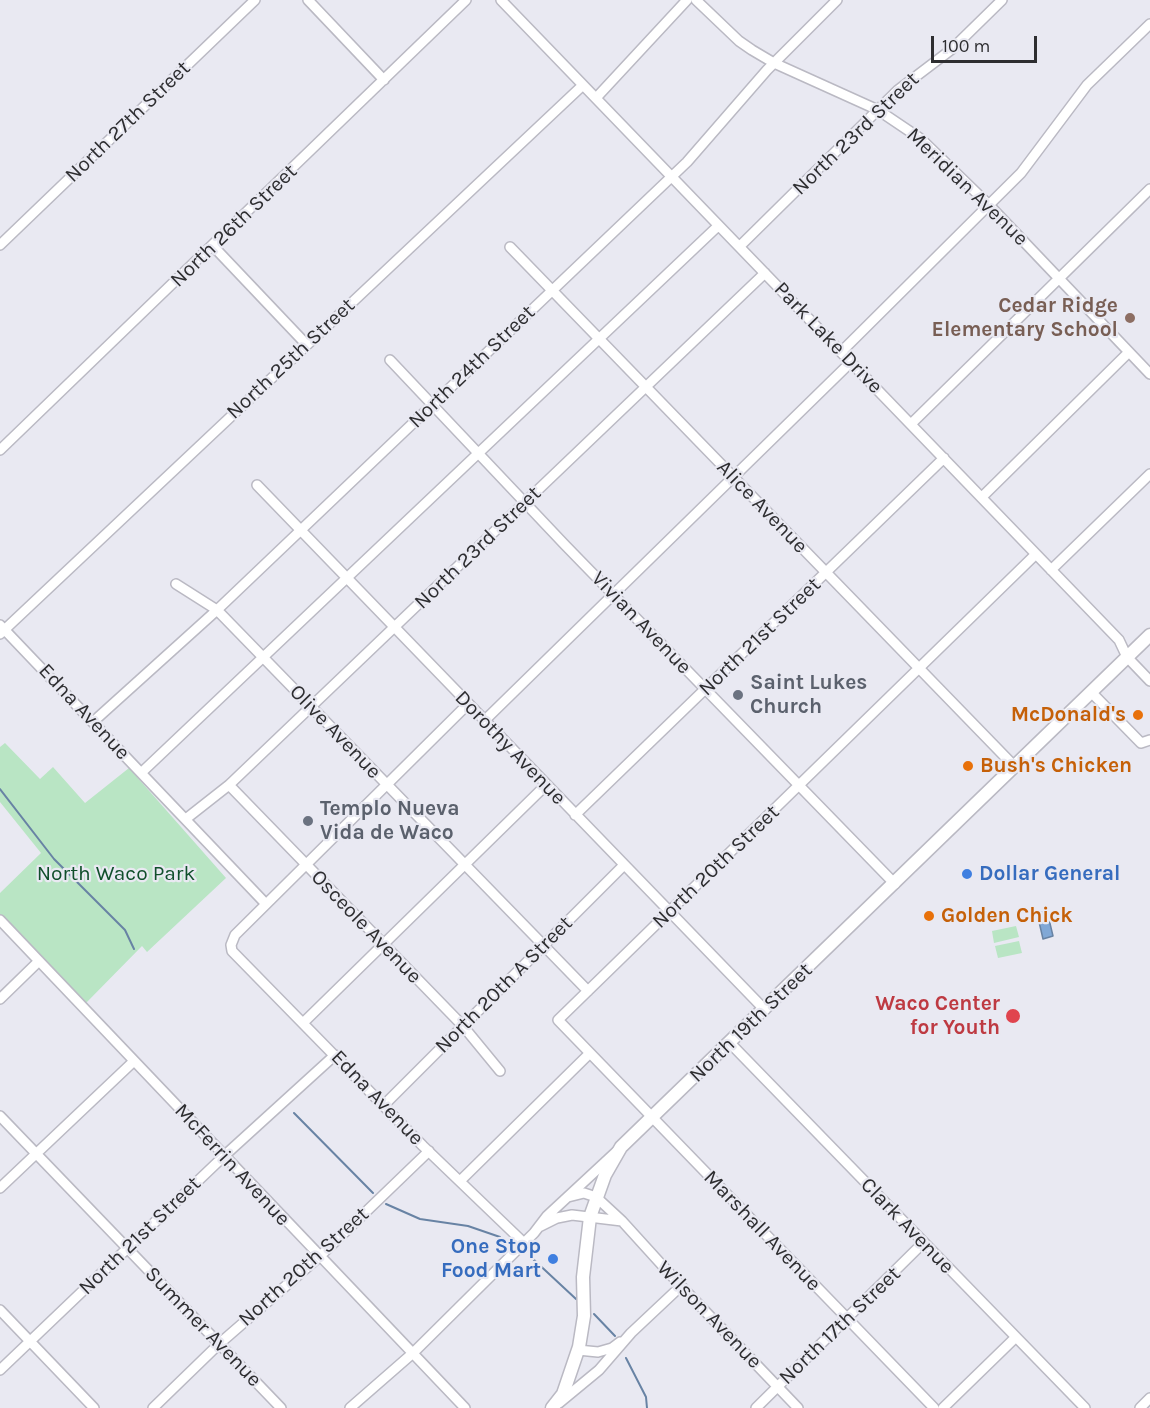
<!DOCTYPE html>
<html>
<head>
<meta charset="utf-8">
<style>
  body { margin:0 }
  #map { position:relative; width:1150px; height:1408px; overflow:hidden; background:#e9e9f2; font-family:Karla,sans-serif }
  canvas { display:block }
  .scale { position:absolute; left:931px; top:36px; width:106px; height:27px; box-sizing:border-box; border:3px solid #2e2e31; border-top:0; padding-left:8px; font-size:18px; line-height:21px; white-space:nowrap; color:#2e2e31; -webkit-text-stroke:4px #e9e9f2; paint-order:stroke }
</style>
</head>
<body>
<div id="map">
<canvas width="1150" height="1408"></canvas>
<div class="scale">100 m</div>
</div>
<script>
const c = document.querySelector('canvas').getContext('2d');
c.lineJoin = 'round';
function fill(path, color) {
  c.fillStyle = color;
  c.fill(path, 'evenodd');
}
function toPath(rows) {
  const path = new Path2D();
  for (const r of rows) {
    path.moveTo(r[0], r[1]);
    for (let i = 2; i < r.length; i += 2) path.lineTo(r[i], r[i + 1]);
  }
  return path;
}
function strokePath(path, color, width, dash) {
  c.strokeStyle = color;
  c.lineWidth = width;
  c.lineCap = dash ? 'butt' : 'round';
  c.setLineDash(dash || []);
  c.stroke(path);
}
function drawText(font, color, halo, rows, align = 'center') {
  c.font = font + ' Karla,sans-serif';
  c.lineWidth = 4.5;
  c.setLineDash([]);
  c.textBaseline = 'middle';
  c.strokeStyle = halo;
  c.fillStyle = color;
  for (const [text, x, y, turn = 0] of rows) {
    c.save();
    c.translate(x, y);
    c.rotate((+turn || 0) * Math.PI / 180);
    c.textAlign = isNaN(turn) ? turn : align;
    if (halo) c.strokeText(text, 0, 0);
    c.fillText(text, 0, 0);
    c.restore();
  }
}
const green = toPath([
  [5,743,40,779,53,767,85,803,129,768,226,878,147,952,142,946,86,1003,0,914,0,893,41,853,0,802,0,747],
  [1016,926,1019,937,994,943,992,931],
  [1019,941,1022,953,998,958,995,946]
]);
const water = toPath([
  [1047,911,1053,936,1043,939,1037,913,1047,911]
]);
const stream = toPath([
  [0,789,54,859,125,930,134,949],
  [294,1113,373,1193],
  [386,1204,420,1219,468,1226,500,1237],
  [533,1259,576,1299],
  [594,1314,615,1336],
  [626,1358,646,1397,647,1408]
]);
const minor = toPath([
  [308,0,384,80],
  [501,0,1119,640,1127,657,1150,681],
  [696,0,739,41,752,50,774,63,878,110,921,139,989,205,1150,374],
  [596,98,687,0],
  [0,245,255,0],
  [213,246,306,344],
  [740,246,898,90,952,49,1002,0],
  [510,247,1015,767],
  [841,352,1021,173,1087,85,1150,24],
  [390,360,565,545,895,884],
  [911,424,1150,189],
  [0,450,466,0],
  [257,485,765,1010],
  [982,497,1129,352],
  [1051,570,1150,474],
  [176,584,217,610,588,991],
  [0,625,266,904],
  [0,634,583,85],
  [1091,692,1141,743,1150,740],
  [468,704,235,935,231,945,232,951,423,1146,524,1243],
  [94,721,217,610,687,162,767,70,837,0],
  [484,721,851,362],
  [141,773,718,226],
  [229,785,463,1026,500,1071],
  [575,815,944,458],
  [187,818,229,785,765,273],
  [0,920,465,1408],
  [0,999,39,961],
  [304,1022,546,785],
  [730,1043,1085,1408],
  [384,1105,624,865],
  [0,1116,281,1408],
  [460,1181,589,1054],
  [0,1188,134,1061],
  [622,1221,681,1286,798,1408],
  [539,1227,557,1218,572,1215,622,1221,596,1197,584,1193,568,1197],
  [0,1310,94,1408],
  [578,1350,598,1352,612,1348,620,1342],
  [0,1370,224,1156,335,1055],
  [559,1403,599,1370,631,1333,681,1286],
  [153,1408,219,1344,319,1257,429,1151],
  [350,1408,413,1353,534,1233,547,1216,616,1152],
  [756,1408,923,1243],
  [934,1408,558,1020,1036,554],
  [943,1408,1016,1337],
  [1140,1408,1150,1398]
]);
const major = toPath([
  [552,1408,563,1394,579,1347,584,1316,583,1277,590,1217,605,1175,621,1147,1150,635]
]);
const markers = [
  [1130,318,6,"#8d6e63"],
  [738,695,6,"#6b7280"],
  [1138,715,6,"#e8710a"],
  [968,766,6,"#e8710a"],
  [308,821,6,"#6b7280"],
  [967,874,6,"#3f7fe0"],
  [929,916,6,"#e8710a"],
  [1013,1016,8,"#e0444e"],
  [553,1259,6,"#3f7fe0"]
];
const streetNames = [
  ["North 27th Street",128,122,-44],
  ["North 23rd Street",856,134,-44],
  ["Meridian Avenue",967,187,44],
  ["North 26th Street",234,226,-44],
  ["Park Lake Drive",828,338,46],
  ["North 25th Street",291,359,-43],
  ["North 24th Street",472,367,-44],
  ["Alice Avenue",762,507,46],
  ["North 23rd Street",478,548,-44],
  ["Vivian Avenue",641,623,46],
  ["North 21st Street",760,637,-44],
  ["Edna Avenue",84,712,47],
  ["Olive Avenue",335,732,46],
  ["Dorothy Avenue",510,748,46],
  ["North 20th Street",716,867,-44],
  ["Osceole Avenue",366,927,46],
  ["North 20th A Street",504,985,-45],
  ["North 19th Street",751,1023,-44],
  ["Edna Avenue",377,1098,46],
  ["McFerrin Avenue",232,1165,47],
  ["Clark Avenue",907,1226,46],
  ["Marshall Avenue",762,1231,46],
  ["North 21st Street",140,1236,-44],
  ["North 20th Street",304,1267,-42],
  ["Wilson Avenue",709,1315,46],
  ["North 17th Street",840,1326,-44],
  ["Summer Avenue",203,1327,46]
];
const educationNames = [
  ["Cedar Ridge",1118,306],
  ["Elementary School",1118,330]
];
const worshipNames = [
  ["Saint Lukes",750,683],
  ["Church",750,707],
  ["Templo Nueva",320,809],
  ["Vida de Waco",320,833]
];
const foodNames = [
  ["McDonald's",1126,715,"right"],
  ["Bush's Chicken",980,766],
  ["Golden Chick",941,916]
];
const parkNames = [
  ["North Waco Park",116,874]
];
const shopNames = [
  ["Dollar General",979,874],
  ["One Stop",541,1247,"right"],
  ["Food Mart",541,1271,"right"]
];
const healthNames = [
  ["Waco Center",1000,1004],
  ["for Youth",1000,1028]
];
fill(green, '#b9e5c4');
fill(water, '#81a8d6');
strokePath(water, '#6883a4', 1.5);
strokePath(stream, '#6883a4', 2);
strokePath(minor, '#bab9c3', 12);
strokePath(major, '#bab9c3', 15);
strokePath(minor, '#fff', 9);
strokePath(major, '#fff', 12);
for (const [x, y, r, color] of markers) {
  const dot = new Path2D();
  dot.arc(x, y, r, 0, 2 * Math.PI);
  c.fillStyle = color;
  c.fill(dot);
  strokePath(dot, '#e9e9f2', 2);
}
drawText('21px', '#2e2e31', '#e9e9f2', streetNames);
drawText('bold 21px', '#785e54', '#e9e9f2', educationNames, 'right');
drawText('bold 21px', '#5b616d', '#e9e9f2', worshipNames, 'left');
drawText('bold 21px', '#c56008', '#e9e9f2', foodNames, 'left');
drawText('21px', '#104f2b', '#e9e9f2', parkNames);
drawText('bold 21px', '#366cbe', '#e9e9f2', shopNames, 'left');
drawText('bold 21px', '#be3a42', '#e9e9f2', healthNames, 'right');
</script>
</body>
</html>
